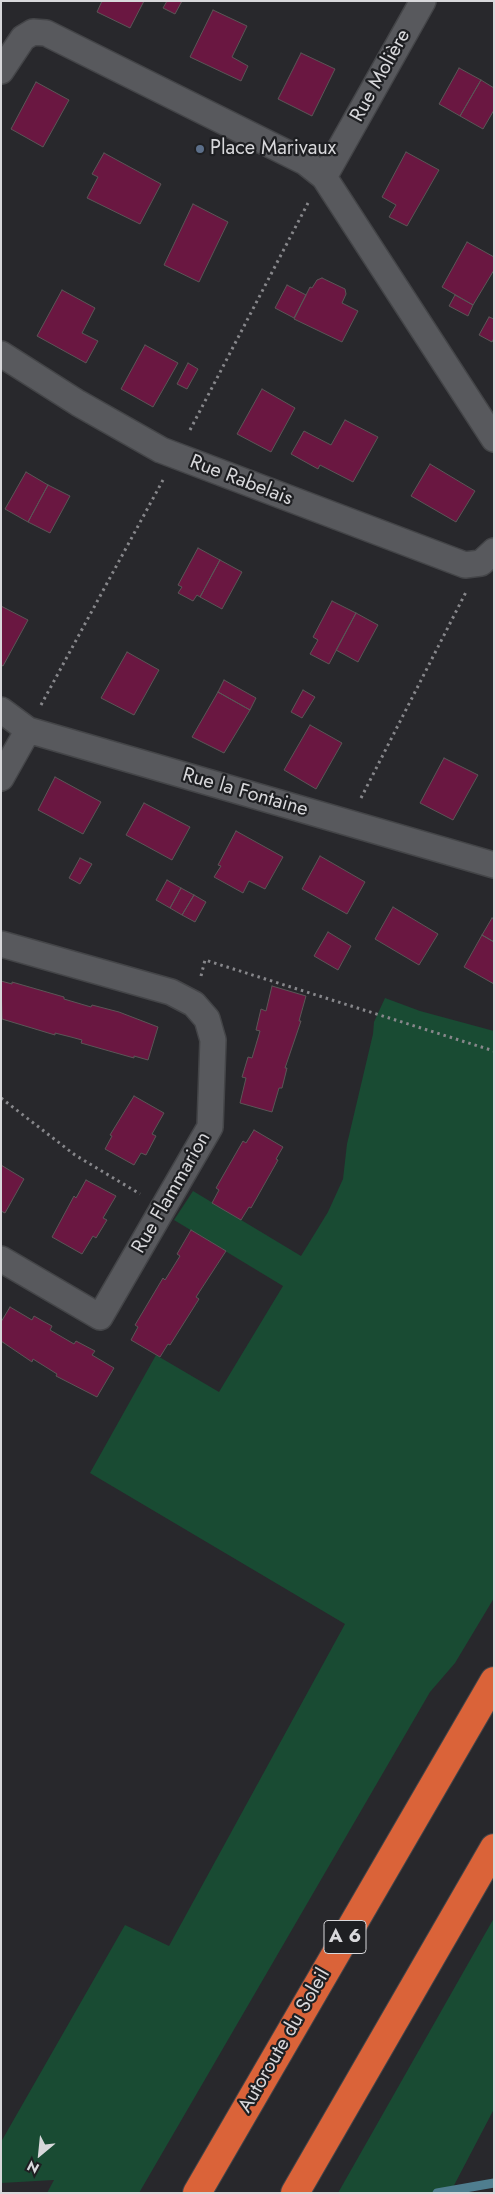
<!DOCTYPE html>
<html>
<head>
<meta charset="utf-8">
<style>
  body { margin:0 }
  #map { position:relative; width:495px; height:2194px; overflow:hidden; background:#28282c; font-family:Jost,sans-serif }
  canvas { display:block }
  .frame { position:absolute; inset:0; border:2px solid #d8d8db; pointer-events:none }
  .north { position:absolute; left:15px; top:2129px; width:50px; height:50px; -webkit-text-stroke:4px #1e1f22; paint-order:stroke; rotate:208deg; font-size:14px; font-weight:700; line-height:20px; text-align:center; color:#d8d8db }
  .north::after { content:''; display:block; margin:auto; width:18px; height:22px; background:#d8d8db; clip-path:polygon(50% 0,100% 100%,50% 72%,0 100%) }
</style>
</head>
<body>
<div id="map">
<canvas width="495" height="2194"></canvas>
<div class="frame"></div>
<div class="north">N</div>
</div>
<script>
const c = document.querySelector('canvas').getContext('2d');
c.lineJoin = 'round';
function fill(path, color) {
  c.fillStyle = color;
  c.fill(path, 'evenodd');
}
function toPath(rows) {
  const path = new Path2D();
  for (const r of rows) {
    path.moveTo(r[0], r[1]);
    for (let i = 2; i < r.length; i += 2) path.lineTo(r[i], r[i + 1]);
  }
  return path;
}
function strokePath(path, color, width, dash) {
  c.strokeStyle = color;
  c.lineWidth = width;
  c.lineCap = dash ? 'butt' : 'round';
  c.setLineDash(dash || []);
  c.stroke(path);
}
function drawText(font, color, halo, rows, align = 'center') {
  c.font = font + ' Jost,sans-serif';
  c.lineWidth = 4.5;
  c.setLineDash([]);
  c.textBaseline = 'middle';
  c.strokeStyle = halo;
  c.fillStyle = color;
  for (const [text, x, y, turn = 0] of rows) {
    c.save();
    c.translate(x, y);
    c.rotate((+turn || 0) * Math.PI / 180);
    c.textAlign = isNaN(turn) ? turn : align;
    if (halo) c.strokeText(text, 0, 0);
    c.fillText(text, 0, 0);
    c.restore();
  }
}
const green = toPath([
  [385,998,420,1011,494,1031,494,1598,455,1663,430,1692,139,2193,47,2193,54,2180,1,2183,1,2142,125,1925,169,1946,345,1624,90,1473,156,1355,219,1392,283,1286,174,1220,193,1191,301,1256,328,1212,343,1179,347,1144,373,1034,374,1022],
  [494,1918,494,2109,450,2193,338,2193]
]);
const stream = toPath([
  [437,2193,494,2183]
]);
const building = toPath([
  [102,1,144,1,130,28,97,12,102,1],
  [167,1,182,1,175,14,163,8,167,1],
  [213,10,247,26,232,57,248,66,241,81,190,57,213,10],
  [301,53,335,69,312,116,278,99,301,53],
  [459,68,481,80,460,116,439,104,459,68],
  [481,80,494,88,494,110,483,129,460,116,481,80],
  [36,82,69,100,43,147,11,129,36,82],
  [406,152,439,170,407,226,389,217,396,205,382,197,406,152],
  [104,153,161,184,140,224,87,198,98,177,92,174,104,153],
  [193,204,228,222,199,282,164,265,193,204],
  [467,242,494,257,494,270,473,305,442,287,467,242],
  [322,278,345,289,346,294,342,303,358,311,342,342,294,319,310,287,312,288,317,280,322,278],
  [287,285,306,295,294,318,275,308,287,285],
  [62,290,95,308,82,333,98,341,86,363,37,336,62,290],
  [455,295,473,305,468,316,449,306,455,295],
  [489,317,494,319,494,338,492,342,479,335,489,317],
  [145,345,178,363,153,407,121,389,145,345],
  [188,363,198,369,187,389,177,384,188,363],
  [262,389,295,408,271,452,237,434,262,389],
  [345,420,378,437,353,482,320,465,318,469,291,454,304,431,331,445,345,420],
  [430,464,475,491,456,522,411,496,430,464],
  [26,472,48,485,28,522,5,509,26,472],
  [48,485,70,496,50,533,28,522,48,485],
  [198,548,220,560,200,597,197,595,193,601,178,593,182,587,178,585,198,548],
  [220,560,242,572,222,609,200,597,220,560],
  [332,601,356,613,329,664,310,654,318,640,313,637,332,601],
  [1,606,28,620,3,666,1,665,1,606],
  [356,613,378,625,358,662,336,650,356,613],
  [127,652,159,670,134,715,101,698,127,652],
  [224,680,256,698,250,710,218,692,224,680],
  [303,690,315,697,302,718,291,712,303,690],
  [218,692,250,710,224,753,192,737,218,692],
  [310,725,342,743,316,789,284,770,310,725],
  [444,758,478,775,453,820,420,803,444,758],
  [55,777,101,802,83,834,38,810,55,777],
  [144,803,190,827,172,860,126,835,144,803],
  [236,831,283,857,265,889,249,881,243,893,214,877,221,866,218,865,236,831],
  [320,856,365,882,347,914,302,889,320,856],
  [80,858,92,864,80,884,69,878,80,858],
  [167,880,181,888,170,908,156,900,167,880],
  [181,888,194,895,182,915,170,908,181,888],
  [194,895,206,902,195,922,182,915,194,895],
  [393,907,438,934,419,965,375,939,393,907],
  [492,918,494,919,494,942,482,935,492,918],
  [328,932,351,946,338,970,314,956,328,932],
  [482,935,494,942,494,984,464,967,482,935],
  [1,981,12,984,12,982,64,997,64,999,91,1007,92,1005,119,1012,158,1027,148,1060,134,1056,134,1058,81,1043,82,1040,71,1037,55,1033,55,1035,2,1019,1,981],
  [272,986,306,996,299,1021,301,1021,285,1068,287,1068,282,1088,279,1088,272,1112,240,1103,246,1078,242,1077,248,1057,252,1058,260,1031,256,1030,261,1009,266,1011,272,986],
  [134,1096,164,1113,152,1134,156,1136,146,1155,141,1153,134,1165,105,1149,112,1136,110,1135,134,1096],
  [254,1130,283,1147,276,1159,278,1160,251,1208,249,1207,241,1220,212,1203,219,1190,216,1188,228,1167,243,1141,246,1143,254,1130],
  [1,1165,24,1179,5,1213,1,1211,1,1165],
  [86,1180,116,1196,103,1218,107,1220,96,1238,93,1236,82,1254,52,1237,74,1196,76,1198,86,1180],
  [191,1230,226,1251,196,1297,199,1299,170,1345,168,1344,160,1357,131,1340,138,1327,135,1325,163,1278,165,1280,180,1256,177,1254,191,1230],
  [10,1307,32,1320,34,1316,41,1320,52,1326,50,1330,74,1344,76,1341,95,1351,92,1355,114,1368,97,1397,56,1376,57,1374,33,1359,32,1362,1,1341,1,1322,10,1307]
]);
const path = toPath([
  [190,430,308,203],
  [41,705,163,480],
  [361,798,466,592],
  [201,976,205,960,494,1051],
  [1,1098,75,1155,140,1194]
]);
const street = toPath([
  [1,71,23,38,33,32,46,33,305,162,324,177,494,439],
  [324,177,423,1],
  [1,354,78,403,161,450,465,565,481,563,494,551],
  [1,710,28,730,494,865],
  [1,778,28,730],
  [1,944,171,992,194,1004,207,1019,213,1040,210,1127,100,1317,1,1259]
]);
const highway = toPath([
  [197,2193,494,1681],
  [295,2193,494,1848]
]);
const markers = [
  [200,149,5,"#5c6f8a"]
];
const shields = [
  [345,1937,42]
];
const shieldNames = [
  ["A 6",345,1937]
];
const streetNames = [
  ["Rue Molière",381,76,-61],
  ["Rue Rabelais",241,481,21],
  ["Rue la Fontaine",245,793,16],
  ["Rue Flammarion",172,1193,-60],
  ["Autoroute du Soleil",285,2041,-60]
];
const poiNames = [
  ["Place Marivaux",210,149]
];
fill(green, '#194b33');
strokePath(stream, '#4f7e8f', 9);
fill(building, '#6a1741');
strokePath(building, '#5b5657', 1);
strokePath(street, '#444548', 28);
strokePath(highway, '#444548', 30);
strokePath(path, '#87878b', 3, [2.5, 4]);
strokePath(street, '#58595d', 25);
strokePath(highway, '#da6339', 28);
for (const [x, y, r, color] of markers) {
  const dot = new Path2D();
  dot.arc(x, y, r, 0, 2 * Math.PI);
  c.fillStyle = color;
  c.fill(dot);
  strokePath(dot, '#1e1f22', 2);
}
for (const [x, y, w] of shields) {
  const box = new Path2D();
  box.roundRect(x - w / 2, y - 16.5, w, 33, 4);
  c.fillStyle = '#1e1f22';
  c.fill(box);
  strokePath(box, '#d8d8db', 1);
}
drawText('bold 19px', '#d8d8db', null, shieldNames);
drawText('20px', '#d8d8db', '#1e1f22', streetNames);
drawText('20px', '#d8d8db', '#1e1f22', poiNames, 'left');
</script>
</body>
</html>
